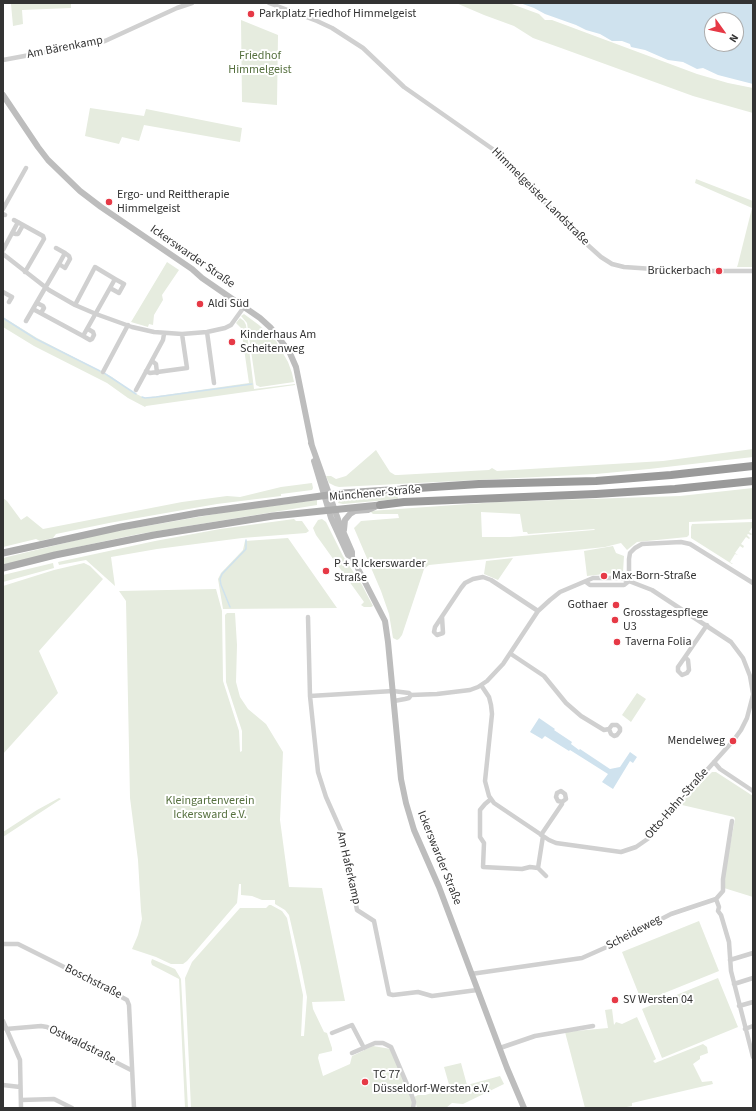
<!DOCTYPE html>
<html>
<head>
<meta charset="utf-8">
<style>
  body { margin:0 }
  #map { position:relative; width:756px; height:1111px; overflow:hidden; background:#fff; font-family:"Source Sans 3",sans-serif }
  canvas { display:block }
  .frame { position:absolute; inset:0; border:4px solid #333; pointer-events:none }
  .north { position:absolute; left:704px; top:12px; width:40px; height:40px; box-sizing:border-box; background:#fff; border:1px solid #adadad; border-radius:50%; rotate:123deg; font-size:11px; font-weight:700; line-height:16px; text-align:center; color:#333 }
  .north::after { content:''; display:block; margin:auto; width:14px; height:18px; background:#e63946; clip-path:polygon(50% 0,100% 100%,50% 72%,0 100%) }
</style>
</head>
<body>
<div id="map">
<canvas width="756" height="1111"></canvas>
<div class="frame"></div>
<div class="north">N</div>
</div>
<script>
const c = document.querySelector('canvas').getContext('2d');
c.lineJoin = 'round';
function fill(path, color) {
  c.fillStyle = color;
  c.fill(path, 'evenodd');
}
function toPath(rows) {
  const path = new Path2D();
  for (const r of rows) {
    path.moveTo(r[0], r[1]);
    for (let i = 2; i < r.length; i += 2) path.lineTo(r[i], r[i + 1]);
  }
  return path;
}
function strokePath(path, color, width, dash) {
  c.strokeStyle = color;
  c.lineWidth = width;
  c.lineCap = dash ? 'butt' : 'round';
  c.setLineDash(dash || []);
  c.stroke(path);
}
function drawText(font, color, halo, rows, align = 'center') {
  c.font = font + ' "Source Sans 3",sans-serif';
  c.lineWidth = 4;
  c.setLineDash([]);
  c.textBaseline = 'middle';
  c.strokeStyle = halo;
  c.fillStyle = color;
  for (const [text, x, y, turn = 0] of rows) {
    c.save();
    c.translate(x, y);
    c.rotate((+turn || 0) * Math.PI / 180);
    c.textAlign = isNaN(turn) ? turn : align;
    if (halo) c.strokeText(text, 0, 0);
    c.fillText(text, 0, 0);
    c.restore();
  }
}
const green = toPath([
  [3,3,71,3,71,8,22,10,23,24,13,26,11,4,3,4],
  [456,3,509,3,539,14,545,20,552,20,697,74,728,83,753,88,753,113,693,96,561,48,533,38,514,26,484,15],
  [241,20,278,35,277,105,242,102],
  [90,108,144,116,146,109,242,128,240,142,144,125,139,141,122,137,119,144,85,136],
  [696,179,753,201,753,267,737,267,738,264,752,208,695,183],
  [167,262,179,270,162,295,163,300,154,315,153,325,149,324,148,327,131,322],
  [244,314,259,325,276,341,288,362,292,373,294,382,260,387,256,385,247,323,241,316],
  [3,317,37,338,112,377,131,391,144,398,249,383,241,328,236,323,240,318,244,321,246,325,254,389,295,384,295,385,146,406,145,407,128,398,107,383,34,346,3,327],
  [753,449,753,457,649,469,596,474,339,487,335,486,329,483,326,476,331,476,336,479,346,476,376,450,390,472,395,475,398,475,489,470,492,468,497,471,663,461],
  [312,483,313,488,312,490,281,494,281,496,217,504,109,523,56,534,53,538,40,541,36,539,3,547,3,498,7,501,21,520,27,516,43,529,182,502,227,496,240,497,281,487],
  [753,488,753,519,689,522,689,535,687,537,637,542,627,550,621,543,605,547,429,565,424,569,402,635,399,639,397,640,393,638,389,614,381,591,354,528,361,521,399,518,398,514,373,514,370,511,497,502,680,496],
  [481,512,520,514,523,532,527,532,528,534,595,529,594,530,510,537,482,537],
  [397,493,398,499,343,504,338,503,339,501,342,500],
  [317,500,317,505,139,534,63,550,3,565,3,558,106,533,227,512],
  [294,519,296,521,302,521,309,531,306,533,242,538,157,549,111,557,115,586,86,560,59,565,58,562,155,541,220,529],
  [322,519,326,522,343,556,362,585,373,606,371,607,364,607,361,605,364,602,316,535,313,528,318,520],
  [753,522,753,526,749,532,752,534,751,535,748,534,747,535,750,538,749,539,746,537,741,544,744,546,743,548,740,546,735,553,738,555,735,554,730,562,733,564,732,564,691,538,691,527,692,524],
  [288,538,337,608,223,609,218,579,221,573,243,550,245,541],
  [613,546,616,553,624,556,623,572,587,576,584,551],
  [513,558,498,580,484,574,486,561],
  [53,563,54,568,3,582,3,575],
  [84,563,90,566,103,579,39,651,58,693,3,754,3,586,54,570],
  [216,589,222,611,223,681,239,731,240,752,242,751,242,731,226,682,225,615,227,613,235,613,237,645,236,682,240,697,248,709,266,724,283,752,280,820,289,887,322,888,345,1001,312,1002,313,1009,324,1032,327,1033,332,1048,332,1051,319,1054,318,1058,323,1076,350,1064,352,1056,373,1046,391,1049,413,1103,412,1108,191,1108,185,978,192,962,240,908,266,908,269,905,271,905,282,911,287,918,303,995,301,1036,304,1036,307,997,301,967,289,915,285,910,275,904,275,900,262,900,252,896,241,895,241,884,239,884,237,903,187,961,183,964,171,964,156,957,132,949,138,935,142,919,141,911,138,860,130,798,126,601,119,591],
  [637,693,646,699,631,722,622,715],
  [712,772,716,772,753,796,753,897,724,888,724,878,735,819,734,817,682,805,685,799],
  [59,798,61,799,3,837,3,832,37,810],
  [699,921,719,971,642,1002,622,952],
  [152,959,175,969,181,979,188,1108,185,1108,179,979,152,965,151,962],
  [718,978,738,1027,662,1058,642,1009],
  [612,1009,614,1025,616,1022,622,1024,637,1017,656,1059,653,1061,655,1063,703,1044,707,1047,708,1053,700,1056,700,1059,693,1064,702,1082,712,1081,713,1084,632,1103,632,1106,621,1108,585,1108,565,1032,608,1028,605,1010],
  [461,1063,467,1085,500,1076,504,1084,463,1104,452,1103,446,1108,417,1108,414,1097,418,1095,425,1095,450,1088,444,1067]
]);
const water = toPath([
  [520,3,753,3,753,84,718,75,703,68,697,69,683,62,668,60,645,50,631,47,630,44,622,41,612,41,600,34,586,30,576,25,545,14,534,8],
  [712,20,736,20,736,44,712,44],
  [539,718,555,729,554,730,572,742,571,744,579,750,580,749,610,769,620,767,630,752,637,757,633,763,630,761,613,789,602,782,608,774,570,750,569,751,545,736,542,739,530,732]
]);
const stream = toPath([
  [3,318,36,339,100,371],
  [104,373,136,394],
  [142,397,145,398,156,397,252,384],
  [230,607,221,585,220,579,222,574,246,549,246,540]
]);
const street = toPath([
  [269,3,317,21,332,28,363,48,404,87,494,150,581,239,601,257,612,264,624,267,683,271,753,271],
  [3,60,105,41,177,8,192,3],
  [3,209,26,168],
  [3,214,5,215],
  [14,220,43,236,44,239,25,272],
  [12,233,16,234,18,234,23,225],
  [56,248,65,253],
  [3,250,18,222],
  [3,254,49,290,75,305,96,314,132,327,154,332,182,334,207,332,225,328,231,325,244,307],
  [3,292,12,297,9,302],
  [37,303,43,306,44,308,41,313],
  [75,305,95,267,115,279],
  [33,309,83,336,110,288,119,293,124,284,115,279,110,288],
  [26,321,59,264,65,268,70,259,69,256,65,253,59,264],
  [207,332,214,383],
  [83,336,90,340,92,339,94,335,93,332,88,329],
  [152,361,156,364,157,373],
  [146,371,150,373,187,368,182,334],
  [103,372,128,325],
  [136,390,163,340,164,334],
  [629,581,629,559,630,553,635,548,642,544,681,542,690,544,753,583],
  [586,582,590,585,624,585,629,581],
  [308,617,310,696],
  [442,617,443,633,437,635,434,632,435,627,461,588,465,583,473,579,483,577,491,580,538,611],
  [511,654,544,676,566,703,581,716,604,730,609,729,612,725,617,725,620,728,620,731,617,735,614,736,611,734,609,729],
  [685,657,688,660,689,670,687,673,682,675,678,671,678,667,685,657,707,625],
  [481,685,489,697,491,705,492,714,485,781,489,796,494,803,549,840,556,843,621,852,636,847,649,838,663,819,733,741,741,730,747,718,753,695],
  [394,701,405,699,409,698,411,695],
  [714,762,720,769,753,791],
  [491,799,485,804,480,810,480,837,484,843,483,867,522,869,530,867,538,868,543,836],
  [541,835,562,804,562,802,566,799,565,794,561,791,557,793,556,797,558,801,562,802],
  [538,868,546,876],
  [716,899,719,907,718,911,721,915,729,942,731,971,753,1057],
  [3,944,18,944,90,980,127,1000,129,1005,134,1108],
  [730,960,753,953],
  [471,974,582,958,609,946,671,914,716,899,723,891,723,879,732,821],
  [734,984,753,978],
  [477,990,432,996,418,992,393,995,389,994,374,921,357,910,342,833,326,797,318,772,310,696,393,691,409,693,411,695,437,694,470,690,478,687,487,681,503,664,538,611,550,600,560,592,593,578,621,578,652,590,731,642,743,658,750,676,753,693],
  [739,1006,753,1002],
  [3,1021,20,1060,21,1108],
  [6,1029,41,1026,47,1027,131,1070],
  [745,1029,753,1026],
  [332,1033,352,1025,364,1048],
  [500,1048,535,1036,593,1026],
  [352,1053,375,1043,383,1043,391,1047,412,1096,414,1102,413,1108],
  [3,1085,20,1087],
  [21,1100,54,1099,72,1108]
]);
const secondary = toPath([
  [3,95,38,147,48,160,80,191,101,207,192,269,202,278,260,318,271,328,289,351,296,367,312,446],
  [311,443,339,522,352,552,352,557,385,621,388,642,401,779,406,803,414,830,439,887,507,1068,524,1108],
  [314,461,331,518,348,555,352,557],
  [344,530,345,520,350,514,355,511,368,510,375,507]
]);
const primary = toPath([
  [3,553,121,527,198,513,343,493,403,489],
  [3,568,55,555,154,535,273,516,380,505]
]);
const highway = toPath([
  [403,489,479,484,596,481,671,475,753,466],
  [380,505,404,502,596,494,675,489,753,481]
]);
const markers = [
  [251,14,4,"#e63946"],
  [109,202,4,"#e63946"],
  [719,271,4,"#e63946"],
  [200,304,4,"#e63946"],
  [232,342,4,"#e63946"],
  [326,571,4,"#e63946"],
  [604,576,4,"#e63946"],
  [616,605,4,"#e63946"],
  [615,620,4,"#e63946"],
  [617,642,4,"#e63946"],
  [733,741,4,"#e63946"],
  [615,1000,4,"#e63946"],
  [365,1082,4,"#e63946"]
];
const poiNames = [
  ["Parkplatz Friedhof Himmelgeist",259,14],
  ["Ergo- und Reittherapie",117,195],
  ["Himmelgeist",117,209],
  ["Brückerbach",711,271,"right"],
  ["Aldi Süd",208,304],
  ["Kinderhaus Am",240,335],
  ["Scheitenweg",240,349],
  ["P + R Ickerswarder",334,564],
  ["Straße",334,578],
  ["Max-Born-Straße",612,576],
  ["Gothaer",608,605,"right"],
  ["Grosstagespflege",623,613],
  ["U3",623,627],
  ["Taverna Folia",625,642],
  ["Mendelweg",725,741,"right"],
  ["SV Wersten 04",623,1000],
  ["TC 77",373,1075],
  ["Düsseldorf-Wersten e.V.",373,1089]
];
const streetNames = [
  ["Am Bärenkamp",65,48,-11],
  ["Himmelgeister Landstraße",540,197,45],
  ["Ickerswarder Straße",192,257,35],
  ["Münchener Straße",375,494,-5],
  ["Otto-Hahn-Straße",677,804,-49],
  ["Ickerswarder Straße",439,858,68],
  ["Am Haferkamp",348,868,77],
  ["Scheideweg",634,933,-28],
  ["Boschstraße",93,982,27],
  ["Ostwaldstraße",82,1045,26]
];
const parkNames = [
  ["Friedhof",260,56],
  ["Himmelgeist",260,70],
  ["Kleingartenverein",210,801],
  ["Ickersward e.V.",210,815]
];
fill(green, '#e6ecdf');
fill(water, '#cfe2ee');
strokePath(stream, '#cfe2ee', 1.5);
strokePath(street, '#d0d0d0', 4.5);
strokePath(secondary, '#bdbdbd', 6);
strokePath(primary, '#ababab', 7);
strokePath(highway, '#9a9a9a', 8);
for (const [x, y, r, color] of markers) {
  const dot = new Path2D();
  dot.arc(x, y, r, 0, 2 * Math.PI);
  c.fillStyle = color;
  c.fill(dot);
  strokePath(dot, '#fff', 1.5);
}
drawText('12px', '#333', '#fff', poiNames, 'left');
drawText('12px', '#333', '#fff', streetNames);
drawText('12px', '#56703f', '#fff', parkNames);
</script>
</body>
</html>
